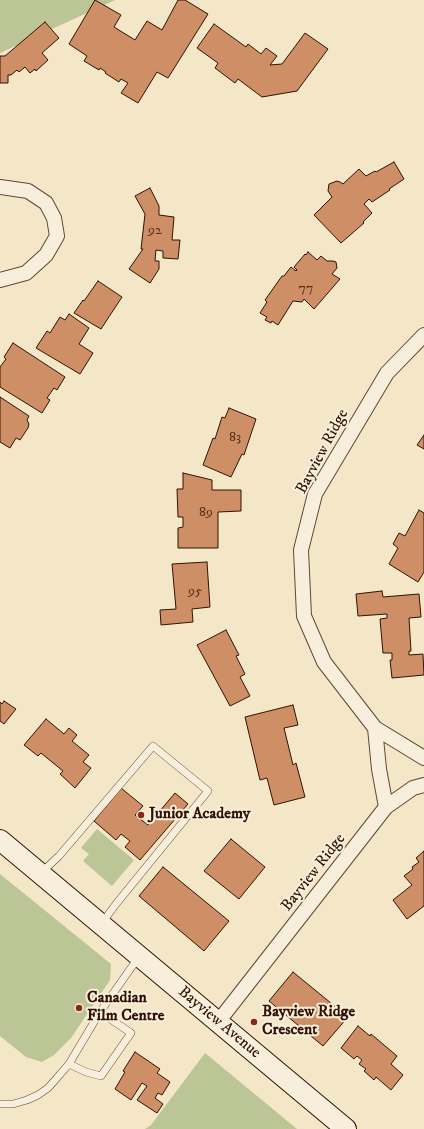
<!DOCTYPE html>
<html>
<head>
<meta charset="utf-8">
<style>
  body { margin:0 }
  canvas { display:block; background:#f3e7c8 }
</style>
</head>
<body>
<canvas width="424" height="1129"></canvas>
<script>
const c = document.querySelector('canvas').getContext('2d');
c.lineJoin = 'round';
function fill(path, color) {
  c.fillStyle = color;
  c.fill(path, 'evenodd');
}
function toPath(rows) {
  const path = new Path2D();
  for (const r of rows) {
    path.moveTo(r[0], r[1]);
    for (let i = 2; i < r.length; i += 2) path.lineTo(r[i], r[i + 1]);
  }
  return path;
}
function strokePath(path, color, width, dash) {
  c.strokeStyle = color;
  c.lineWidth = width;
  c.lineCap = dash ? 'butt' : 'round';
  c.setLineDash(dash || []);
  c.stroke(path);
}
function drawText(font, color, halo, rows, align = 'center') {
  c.font = font + ' "IM FELL DW Pica",serif';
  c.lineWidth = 4;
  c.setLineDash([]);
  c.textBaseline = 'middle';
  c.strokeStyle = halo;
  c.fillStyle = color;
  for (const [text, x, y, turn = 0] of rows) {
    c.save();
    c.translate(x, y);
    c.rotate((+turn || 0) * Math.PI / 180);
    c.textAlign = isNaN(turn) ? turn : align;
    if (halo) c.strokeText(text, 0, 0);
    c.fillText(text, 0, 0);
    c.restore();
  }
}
const green = toPath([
  [0,0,115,0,0,53],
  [97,829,134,860,112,886,83,861,89,854,81,848],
  [0,874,111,964,110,980,71,1038,54,1055,42,1062,26,1057,0,1036],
  [205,1053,297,1129,145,1129,151,1125]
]);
const building = toPath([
  [95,0,121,15,114,27,135,40,147,21,162,30,178,0,185,0,208,14,168,78,157,72,138,103,121,93,128,83,121,79,119,82,105,73,106,72,100,68,99,70,84,61,87,56,69,44,95,0],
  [45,22,59,38,42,53,48,60,36,71,35,69,30,73,25,67,19,72,17,70,11,75,8,75,8,83,0,83,0,56,5,56,45,22],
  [214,24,246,47,248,44,261,54,266,48,277,56,270,65,282,64,305,33,328,49,297,91,262,97,238,79,235,83,215,68,218,63,197,48,214,24],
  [394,162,404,179,389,189,390,190,372,202,369,199,364,204,372,213,363,222,364,223,341,243,314,215,332,197,328,191,329,184,337,181,340,182,343,184,359,169,366,176,375,171,376,172,394,162],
  [150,188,159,206,159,215,174,217,172,240,180,240,178,259,163,258,163,251,156,250,155,261,159,261,159,269,150,283,129,269,143,249,141,249,145,214,135,196,150,188],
  [308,252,317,260,321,256,327,261,333,261,336,262,337,268,332,274,340,279,314,309,304,299,302,302,293,301,278,325,272,321,271,323,265,320,267,317,260,313,267,302,265,300,282,276,284,276,291,267,296,271,297,270,294,267,305,254,306,255,308,252],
  [98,281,122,297,101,329,74,313,83,300,84,301,98,281],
  [69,314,89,328,79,344,93,353,80,374,36,348,47,331,50,333,60,317,65,320,69,314],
  [13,343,65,377,57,390,54,388,47,398,50,400,42,413,0,387,0,367,6,359,4,357,13,343],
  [0,397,29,416,27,420,29,424,28,428,20,440,16,438,10,448,0,442,0,397],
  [229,408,256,419,244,455,242,454,231,477,203,465,213,438,215,439,222,417,225,418,229,408],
  [424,435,424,449,417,445,424,435],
  [183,473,212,480,212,490,241,490,241,511,218,512,218,548,178,548,178,528,183,527,183,517,178,517,177,489,183,489,183,473],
  [419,510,424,513,424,572,418,582,389,564,398,548,393,544,399,533,405,536,419,510],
  [207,562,210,607,192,609,193,622,161,625,160,610,176,609,172,564,207,562],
  [382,591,383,597,419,594,421,617,409,618,411,651,409,651,409,655,423,654,424,675,392,678,390,660,392,660,392,653,383,653,380,619,387,618,387,614,358,616,356,594,382,591],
  [226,630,239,655,236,656,245,674,240,677,250,696,230,706,197,645,226,630],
  [4,701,16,709,4,724,0,721,0,702,2,704,4,701],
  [293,705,298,725,284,728,293,765,296,763,305,797,274,805,267,778,260,780,245,717,293,705],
  [46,719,64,734,69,728,77,735,72,741,89,755,83,762,91,768,75,788,60,774,63,771,41,753,38,756,24,745,46,719],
  [121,788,143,806,135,815,148,825,175,793,188,804,140,860,125,847,130,841,121,834,116,840,94,821,121,788],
  [231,839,265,867,239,899,204,871,231,839],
  [424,851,424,906,407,919,393,900,412,885,404,876,413,869,412,867,419,862,416,858,424,851],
  [163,867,229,921,204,951,139,896,163,867],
  [293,972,348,1017,323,1046,269,1001,293,972],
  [358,1026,370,1036,371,1034,397,1056,391,1064,403,1075,391,1090,376,1077,374,1080,364,1071,366,1069,359,1064,362,1060,357,1056,354,1059,341,1048,358,1026],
  [135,1052,160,1069,157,1073,170,1082,162,1095,158,1093,155,1098,163,1104,157,1113,137,1100,147,1086,142,1083,131,1100,115,1089,125,1072,123,1071,135,1052]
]);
const lane = toPath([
  [42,872,59,856,153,746,208,791,116,904,102,923],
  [69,1064,86,1072,101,1076,131,1033,100,1012],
  [0,1104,13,1104,27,1100,38,1095,48,1088,56,1079,69,1064,100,1012,138,958]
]);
const street = toPath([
  [0,187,28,191,46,203,54,218,57,236,46,255,26,273,0,280],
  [375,728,424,758],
  [386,807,413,788,424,785],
  [218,1022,386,807,379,769,375,728,324,662,304,616,301,550,315,494,387,373,424,335]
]);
const secondary = toPath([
  [0,840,346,1129]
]);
const markers = [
  [141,815,4,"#8f2418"],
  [79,1008,4,"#8f2418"],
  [254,1022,4,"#8f2418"]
];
const numberNames = [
  ["92",155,231],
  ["77",306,289],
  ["83",235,438],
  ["89",206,513],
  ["95",195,592]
];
const streetNames = [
  ["Bayview Ridge",323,452,-62],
  ["Bayview Ridge",314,873,-52],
  ["Bayview Avenue",219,1023,40]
];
const poiNames = [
  ["Junior Academy",149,815],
  ["Canadian",87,999],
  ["Film Centre",87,1017],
  ["Bayview Ridge",262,1013],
  ["Crescent",262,1031]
];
fill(green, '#bbc595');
fill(building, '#ce8f66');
strokePath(building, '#321102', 1);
strokePath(lane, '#624634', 8);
strokePath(street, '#624634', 16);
strokePath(secondary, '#321102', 22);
strokePath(lane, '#f7efdb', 7);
strokePath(street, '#f7efdb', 14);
strokePath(secondary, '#f7efdb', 20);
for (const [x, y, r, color] of markers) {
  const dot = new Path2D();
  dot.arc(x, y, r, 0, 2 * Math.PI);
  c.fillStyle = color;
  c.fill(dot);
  strokePath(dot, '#f7efdb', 1.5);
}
drawText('14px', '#59301b', null, numberNames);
drawText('16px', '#321102', '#f7efdb', streetNames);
drawText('bold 16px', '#321102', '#f7efdb', poiNames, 'left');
</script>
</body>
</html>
